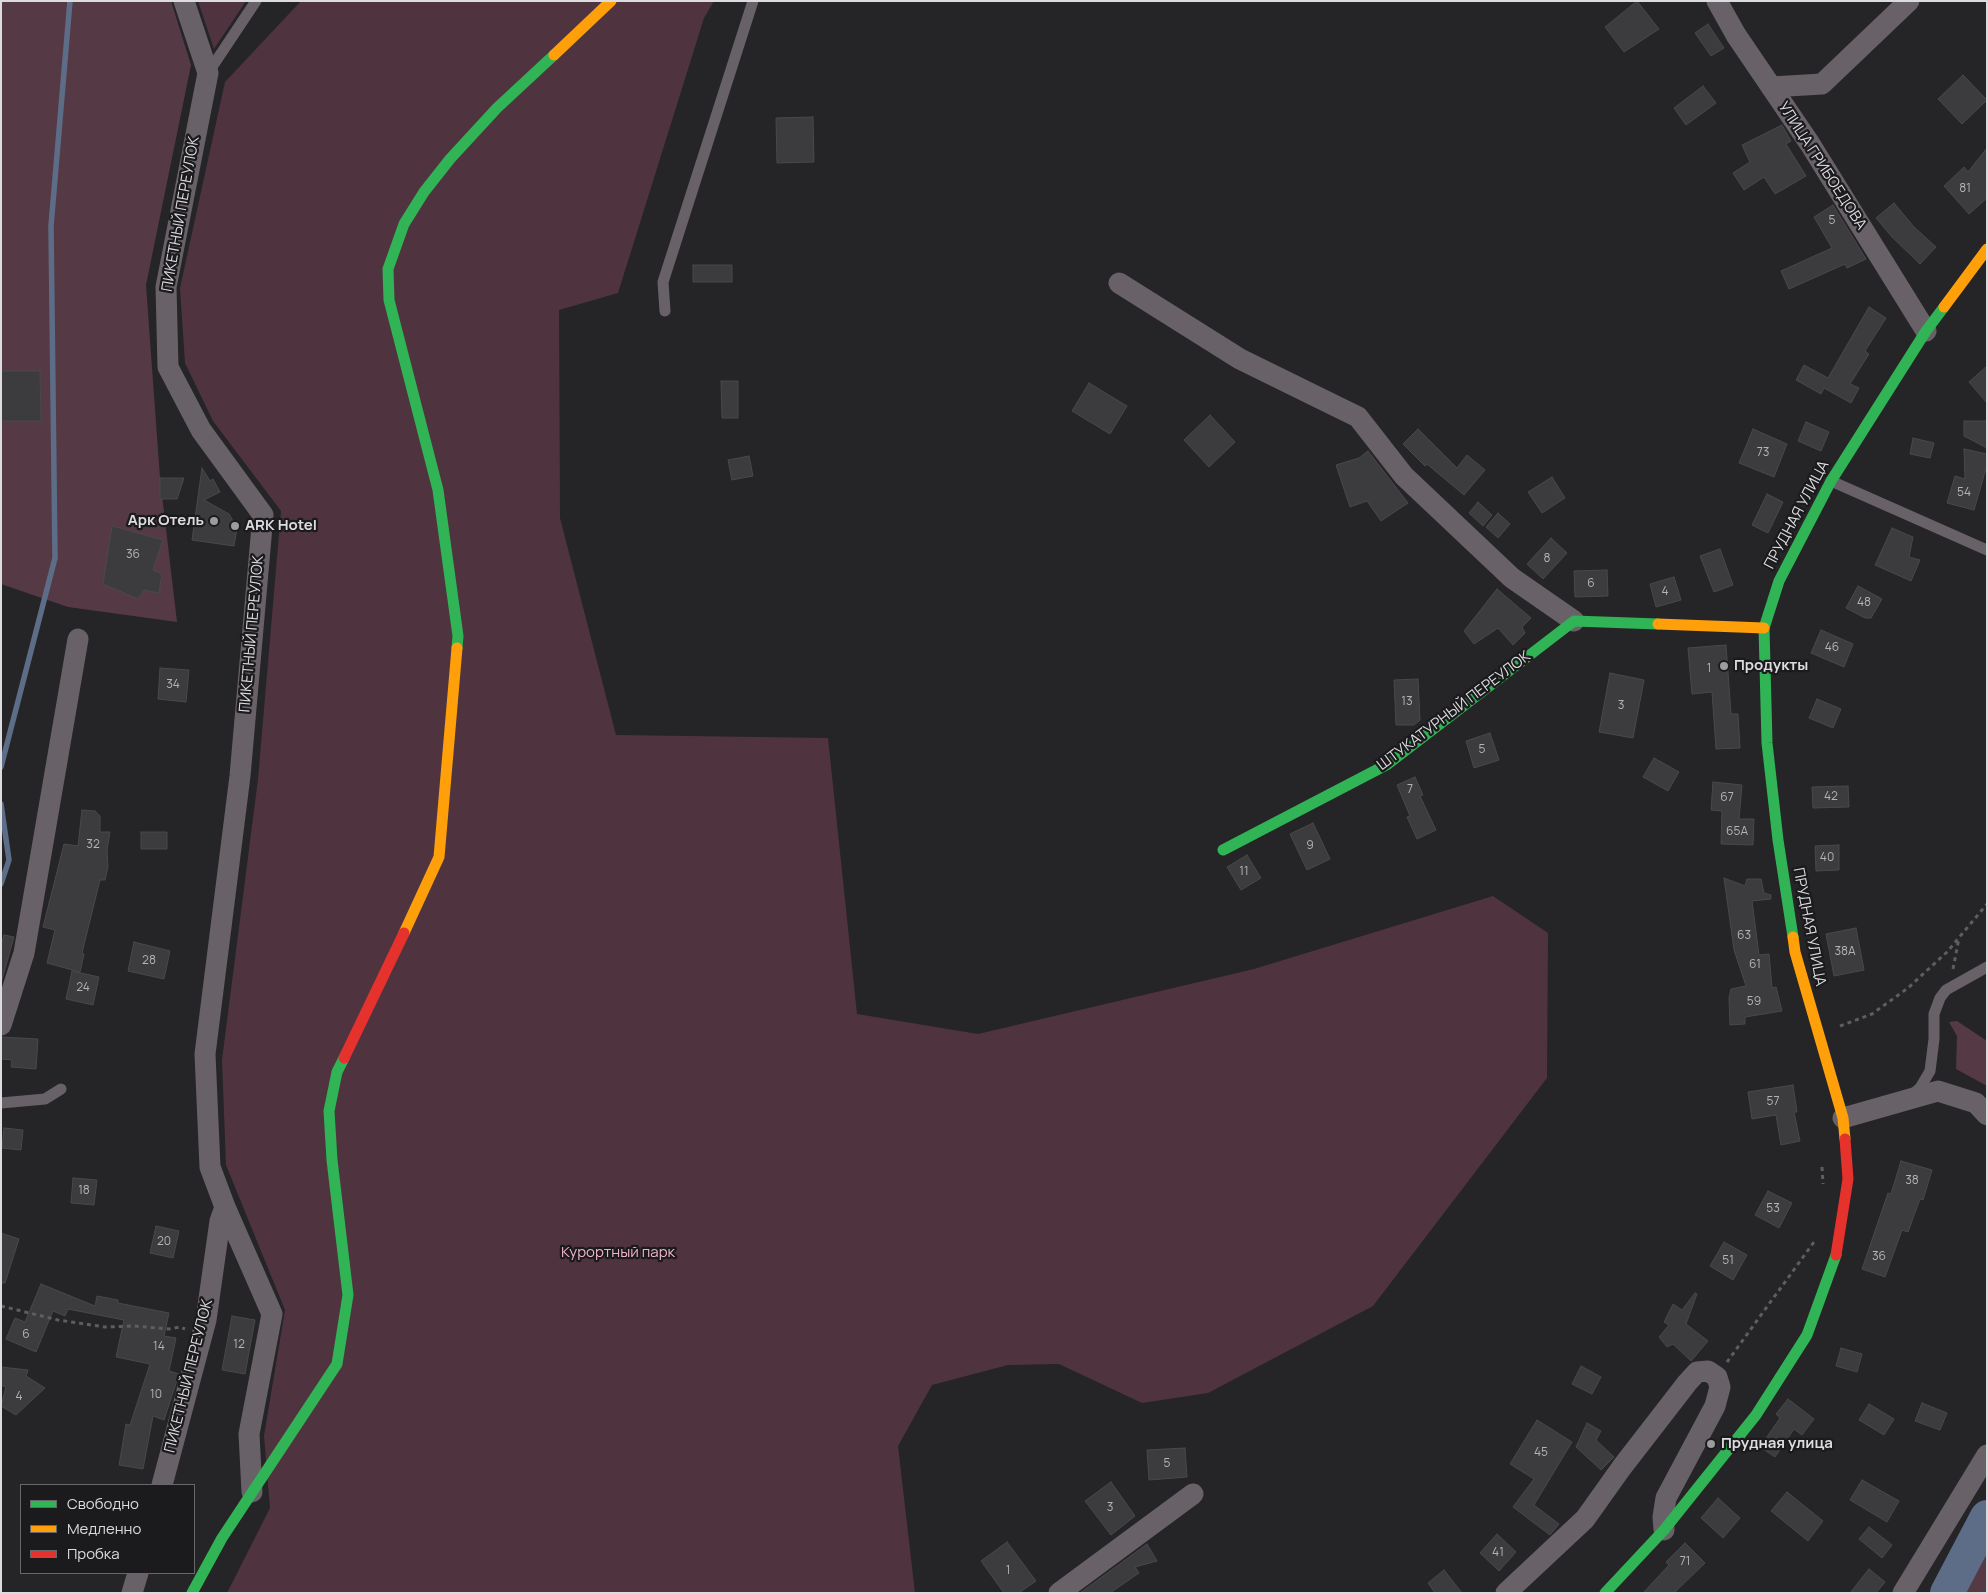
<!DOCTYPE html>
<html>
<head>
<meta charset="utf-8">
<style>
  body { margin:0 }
  #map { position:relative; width:1988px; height:1594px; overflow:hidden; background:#252426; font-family:Manrope,sans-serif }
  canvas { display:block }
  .frame { position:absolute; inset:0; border:2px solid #dcdbde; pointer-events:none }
  .legend { position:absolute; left:20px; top:1484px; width:175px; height:90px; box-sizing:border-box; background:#1b1a1d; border:1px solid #68676a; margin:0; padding:6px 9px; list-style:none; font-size:15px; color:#dcdbde }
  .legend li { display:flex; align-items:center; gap:10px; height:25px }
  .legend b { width:25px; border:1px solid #68676a }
</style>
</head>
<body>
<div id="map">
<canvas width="1988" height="1594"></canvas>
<div class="frame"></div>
<ul class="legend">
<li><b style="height:6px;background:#30b455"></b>Свободно</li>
<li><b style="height:6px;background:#ff9f0a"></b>Медленно</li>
<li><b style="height:6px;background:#e5322d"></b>Пробка</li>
</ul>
</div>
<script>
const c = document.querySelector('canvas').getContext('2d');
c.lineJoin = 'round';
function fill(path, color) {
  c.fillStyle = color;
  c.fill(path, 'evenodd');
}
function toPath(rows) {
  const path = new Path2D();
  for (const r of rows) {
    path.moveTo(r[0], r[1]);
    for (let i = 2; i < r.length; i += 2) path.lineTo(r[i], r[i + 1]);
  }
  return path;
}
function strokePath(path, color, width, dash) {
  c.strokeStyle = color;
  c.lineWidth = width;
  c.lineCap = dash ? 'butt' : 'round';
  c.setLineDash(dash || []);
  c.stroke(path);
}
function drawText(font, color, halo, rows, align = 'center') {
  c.font = font + ' Manrope,sans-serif';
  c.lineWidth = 4.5;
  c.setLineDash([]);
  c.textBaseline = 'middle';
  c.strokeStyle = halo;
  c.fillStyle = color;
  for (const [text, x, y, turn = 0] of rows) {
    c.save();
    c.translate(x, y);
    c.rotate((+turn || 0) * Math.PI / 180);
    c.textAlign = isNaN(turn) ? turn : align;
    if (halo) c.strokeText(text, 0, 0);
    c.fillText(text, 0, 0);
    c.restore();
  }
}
const green = toPath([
  [198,1,246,1,214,49],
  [301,1,714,1,704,18,618,293,559,310,560,518,616,735,828,738,857,1014,978,1034,1254,969,1493,896,1548,933,1547,1078,1373,1306,1208,1393,1142,1403,1059,1364,1008,1365,932,1385,898,1446,915,1593,227,1593,270,1508,264,1436,285,1310,226,1165,222,1060,258,779,281,511,213,421,185,363,180,288,225,82]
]);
const forest = toPath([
  [1,1,171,1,191,65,146,285,160,478,177,622,68,607,1,584],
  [1957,1021,1987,1041,1987,1086,1956,1069,1957,1036,1949,1022],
  [1987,1533,1987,1593,1930,1593,1939,1579,1967,1571]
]);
const stream = toPath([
  [1,767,55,558,51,226,70,1],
  [1,804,9,860,1,884]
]);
const river = toPath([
  [1947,1593,1987,1517]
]);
const building = toPath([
  [1637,1,1659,29,1624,52,1605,27,1637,1],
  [1708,24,1724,48,1711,56,1695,33,1708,24],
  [1963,75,1987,100,1962,124,1938,99,1963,75],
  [1703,86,1716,103,1686,125,1674,108,1703,86],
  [813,117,814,162,777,163,776,118,813,117],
  [1782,125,1791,141,1786,144,1806,176,1775,194,1764,177,1744,190,1733,173,1750,162,1742,145,1782,125],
  [1987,148,1987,198,1969,214,1944,186,1964,167,1968,172,1987,148],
  [1894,203,1914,227,1936,247,1920,264,1892,237,1876,218,1894,203],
  [1833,205,1866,259,1847,268,1845,264,1789,289,1781,271,1832,248,1814,217,1833,205],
  [693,265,732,265,732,282,693,282,693,265],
  [1869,307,1886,318,1865,351,1869,354,1850,384,1859,388,1851,403,1824,388,1821,394,1796,380,1804,365,1828,378,1869,307],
  [1987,366,1987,403,1969,382,1987,366],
  [1,371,40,371,41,421,1,421,1,371],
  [721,381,738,381,738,418,722,418,721,381],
  [1089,383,1127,406,1110,434,1072,411,1089,383],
  [1210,415,1235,442,1209,467,1184,440,1210,415],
  [1964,421,1987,421,1987,448,1964,436,1964,421],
  [1806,422,1829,432,1821,451,1798,441,1806,422],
  [1418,429,1457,468,1467,455,1485,470,1464,495,1427,464,1425,466,1403,444,1418,429],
  [1753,429,1787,444,1774,477,1739,463,1753,429],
  [1913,438,1934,443,1930,458,1910,454,1913,438],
  [1964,449,1987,454,1987,465,1974,510,1947,503,1955,476,1965,479,1964,449],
  [1368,451,1408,503,1381,521,1367,501,1350,507,1336,465,1359,458,1368,451],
  [749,456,753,476,732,480,728,460,749,456],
  [202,468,210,481,213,479,220,492,204,500,229,514,237,528,234,546,192,540,202,468],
  [1552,477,1565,498,1542,513,1528,492,1552,477],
  [160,478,184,478,177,499,160,499,160,478],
  [1767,494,1783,502,1768,533,1752,525,1767,494],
  [1478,502,1492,515,1483,526,1469,513,1478,502],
  [1498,513,1510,524,1498,538,1486,527,1498,513],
  [112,526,163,540,153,570,162,574,159,593,144,590,138,599,103,584,112,526],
  [1892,528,1913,537,1909,557,1920,560,1911,581,1875,565,1892,528],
  [1551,538,1567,553,1543,579,1527,564,1551,538],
  [1720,549,1733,585,1714,592,1700,556,1720,549],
  [1607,570,1608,596,1575,597,1574,571,1607,570],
  [1674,577,1681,600,1656,607,1650,584,1674,577],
  [1858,586,1882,599,1871,618,1865,618,1846,608,1858,586],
  [1497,589,1531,618,1522,627,1525,633,1513,645,1498,628,1474,644,1464,631,1497,589],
  [1821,630,1853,644,1844,667,1811,653,1821,630],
  [1726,645,1731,714,1738,714,1740,748,1716,749,1712,692,1692,694,1688,648,1726,645],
  [160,668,189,670,186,702,158,699,160,668],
  [1610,673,1644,680,1633,738,1599,732,1610,673],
  [1418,679,1420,720,1414,725,1396,725,1394,680,1418,679],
  [1817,699,1841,709,1833,728,1809,718,1817,699],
  [1490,733,1499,760,1474,768,1466,741,1490,733],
  [1654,758,1679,772,1668,791,1643,777,1654,758],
  [1415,777,1423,795,1420,796,1436,830,1417,839,1407,817,1410,816,1397,785,1415,777],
  [1713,782,1742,785,1739,819,1754,819,1753,845,1721,844,1722,811,1711,810,1713,782],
  [1848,786,1849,807,1813,808,1812,787,1848,786],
  [82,810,95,811,100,816,100,832,110,832,107,850,108,867,105,880,100,880,82,953,84,954,80,972,47,963,55,930,43,927,64,844,78,846,82,810],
  [1313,823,1330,859,1307,870,1290,834,1313,823],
  [141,832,167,832,167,849,141,849,141,832],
  [1839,845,1839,870,1816,871,1815,846,1839,845],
  [1247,855,1261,878,1241,890,1227,867,1247,855],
  [1724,878,1745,886,1747,879,1761,879,1764,893,1771,895,1771,899,1752,901,1759,955,1769,954,1772,988,1776,987,1782,1011,1745,1017,1745,1024,1730,1025,1729,998,1731,989,1746,986,1734,950,1724,878],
  [1856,928,1864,970,1834,976,1826,934,1856,928],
  [4,935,14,937,1,983,1,946,4,935],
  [134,942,170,951,164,979,128,971,134,942],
  [72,971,99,977,93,1005,66,999,72,971],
  [1,1037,38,1039,36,1069,11,1067,12,1060,1,1059,1,1037],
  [1793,1085,1797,1112,1794,1112,1800,1141,1781,1145,1776,1115,1752,1119,1748,1092,1793,1085],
  [4,1128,23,1130,21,1150,2,1148,4,1128],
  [1901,1161,1932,1170,1923,1200,1920,1199,1908,1232,1902,1230,1885,1277,1862,1269,1888,1193,1891,1194,1901,1161],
  [73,1178,97,1180,94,1205,71,1203,73,1178],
  [1768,1191,1792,1203,1779,1228,1755,1215,1768,1191],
  [156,1226,179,1231,173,1258,150,1253,156,1226],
  [1,1233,19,1239,5,1283,1,1283,1,1233],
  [1724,1242,1747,1255,1733,1280,1710,1266,1724,1242],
  [41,1284,95,1306,97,1296,118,1300,118,1303,169,1313,164,1336,176,1338,169,1371,179,1374,164,1420,153,1416,143,1469,119,1465,126,1424,130,1425,150,1364,116,1357,124,1320,68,1309,65,1316,53,1311,36,1352,6,1339,15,1318,25,1322,41,1284],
  [1695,1293,1697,1294,1686,1324,1708,1341,1691,1361,1673,1344,1667,1347,1659,1337,1669,1325,1664,1322,1673,1304,1682,1310,1695,1293],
  [232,1316,255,1320,245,1374,222,1370,232,1316],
  [1841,1348,1862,1354,1857,1372,1836,1366,1841,1348],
  [1581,1366,1601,1377,1592,1394,1572,1384,1581,1366],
  [1,1367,28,1370,26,1376,45,1388,16,1415,1,1406,6,1387,1,1385,1,1367],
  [1788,1399,1814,1419,1802,1435,1794,1429,1775,1457,1760,1447,1780,1418,1776,1414,1788,1399],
  [1922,1403,1947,1413,1940,1430,1915,1421,1922,1403],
  [1869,1404,1894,1419,1884,1435,1859,1420,1869,1404],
  [1537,1420,1572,1442,1534,1505,1559,1524,1550,1535,1513,1507,1534,1479,1510,1464,1537,1420],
  [1587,1423,1601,1431,1596,1440,1614,1457,1601,1470,1576,1447,1587,1423],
  [1185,1448,1187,1477,1149,1480,1147,1450,1185,1448],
  [1862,1480,1899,1501,1887,1522,1850,1500,1862,1480],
  [1111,1482,1135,1516,1111,1535,1085,1501,1111,1482],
  [1787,1492,1823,1521,1808,1541,1771,1511,1787,1492],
  [1718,1498,1740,1518,1723,1538,1701,1518,1718,1498],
  [1869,1527,1892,1545,1882,1558,1859,1539,1869,1527],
  [1497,1534,1516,1552,1499,1571,1480,1553,1497,1534],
  [1007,1542,1036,1581,1019,1593,1004,1593,981,1561,1007,1542],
  [1685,1543,1705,1563,1674,1593,1643,1593,1669,1565,1666,1562,1685,1543],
  [1147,1544,1157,1561,1135,1567,1139,1573,1110,1593,1080,1593,1147,1544],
  [1869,1569,1885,1582,1876,1593,1850,1593,1869,1569],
  [1444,1570,1462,1593,1435,1593,1428,1583,1444,1570]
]);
const path = toPath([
  [1953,969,1959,938],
  [1840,1026,1872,1014,1908,988,1947,952,1987,904],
  [1822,1167,1823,1184],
  [1,1306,58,1320,105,1327,134,1326,169,1329,180,1327,185,1329],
  [1727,1362,1814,1242]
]);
const lane = toPath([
  [208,73,256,1],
  [665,311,663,282,753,1],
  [1831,481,1987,550],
  [1912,1095,1920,1088,1930,1071,1934,1039,1934,1014,1940,998,1946,990,1987,967],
  [1,1103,45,1099,61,1089]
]);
const street = toPath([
  [184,1,208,73,166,287,168,367,201,430,263,515,240,776,205,1054,210,1167,225,1207,272,1314,249,1434,252,1492],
  [1717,1,1736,35,1810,144,1926,331],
  [1771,87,1822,84,1909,1],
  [1119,283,1240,359,1358,417,1404,476,1512,578,1574,621],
  [1,1025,24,953,78,639],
  [1843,1118,1938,1091,1976,1103,1987,1115],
  [162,1485,206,1320,220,1221,225,1207],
  [132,1593,138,1573],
  [1059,1593,1193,1494],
  [1506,1593,1585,1519,1622,1467,1687,1383,1697,1372,1708,1371,1717,1377,1720,1387,1715,1406,1666,1498,1663,1517,1664,1530],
  [1903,1593,1987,1455]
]);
const fast = toPath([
  [457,648,458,636,438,490,389,300,388,269,404,224,424,192,450,159,497,108,554,55],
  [1223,850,1388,764,1574,621,1658,624],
  [1793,937,1778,840,1767,743,1764,628,1779,581,1831,481,1926,331,1944,307],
  [192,1593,222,1538,337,1364,348,1295,332,1160,329,1111,337,1072,344,1058],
  [1605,1593,1664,1530,1756,1415,1807,1335,1836,1255]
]);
const slow = toPath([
  [554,55,611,1],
  [1944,307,1987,249],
  [1658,624,1764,628],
  [404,933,439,857,457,648],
  [1793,937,1795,952,1843,1118,1845,1139]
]);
const jam = toPath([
  [344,1058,404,933],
  [1836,1255,1848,1179,1845,1139]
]);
const markers = [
  [214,521,5,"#9c9b9e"],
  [235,526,5,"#9c9b9e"],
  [1724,666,5,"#9c9b9e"],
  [1711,1444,5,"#9c9b9e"]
];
const numberNames = [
  ["81",1965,189],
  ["5",1832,221],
  ["73",1763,453],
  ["54",1964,493],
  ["36",133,555],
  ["8",1547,559],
  ["6",1591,584],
  ["4",1665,592],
  ["48",1864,603],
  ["46",1832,648],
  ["1",1709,669],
  ["34",173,685],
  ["13",1407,702],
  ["3",1621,706],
  ["5",1482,750],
  ["7",1410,790],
  ["42",1831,797],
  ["67",1727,798],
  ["65А",1737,832],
  ["32",93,845],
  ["9",1310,846],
  ["40",1827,858],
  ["11",1244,872],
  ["63",1744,936],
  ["38А",1845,952],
  ["28",149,961],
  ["61",1755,965],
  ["24",83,988],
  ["59",1754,1002],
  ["57",1773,1102],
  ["38",1912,1181],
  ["18",84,1191],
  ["53",1773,1209],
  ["20",164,1242],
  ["36",1879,1257],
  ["51",1728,1261],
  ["6",26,1335],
  ["12",239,1345],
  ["14",159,1347],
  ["10",156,1395],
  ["4",19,1397],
  ["45",1541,1453],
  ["5",1167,1464],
  ["3",1110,1508],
  ["41",1498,1553],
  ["71",1685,1562],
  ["1",1008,1571]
];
const streetNames = [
  ["УЛИЦА ГРИБОЕДОВА",1822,166,57],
  ["ПИКЕТНЫЙ ПЕРЕУЛОК",181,214,-80],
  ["ПРУДНАЯ УЛИЦА",1797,515,-62],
  ["ПИКЕТНЫЙ ПЕРЕУЛОК",252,634,-85],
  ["ШТУКАТУРНЫЙ ПЕРЕУЛОК",1454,711,-37],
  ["ПРУДНАЯ УЛИЦА",1809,927,79],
  ["ПИКЕТНЫЙ ПЕРЕУЛОК",189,1376,-76]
];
const poiNames = [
  ["Арк Отель",204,521,"right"],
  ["ARK Hotel",245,526],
  ["Продукты",1734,666],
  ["Прудная улица",1721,1444]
];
const parkNames = [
  ["Курортный парк",618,1253]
];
fill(green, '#4f343f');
fill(forest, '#553a45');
strokePath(stream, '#5e6d87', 5.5);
strokePath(river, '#5e6d87', 34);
fill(building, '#3c3b3d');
strokePath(building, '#49494a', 1);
strokePath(path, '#605c61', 3, [4, 4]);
strokePath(lane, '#696168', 11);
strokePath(street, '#696168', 21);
strokePath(fast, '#30b455', 11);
strokePath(slow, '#ff9f0a', 11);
strokePath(jam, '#e5322d', 11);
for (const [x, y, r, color] of markers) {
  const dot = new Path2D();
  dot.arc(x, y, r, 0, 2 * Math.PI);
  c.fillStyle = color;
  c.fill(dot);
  strokePath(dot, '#1b1a1d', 2);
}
drawText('12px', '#b4b3b6', null, numberNames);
drawText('15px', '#dcdbde', '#1b1a1d', streetNames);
drawText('bold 15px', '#dcdbde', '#1b1a1d', poiNames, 'left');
drawText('15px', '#f1b2cb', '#1b1a1d', parkNames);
</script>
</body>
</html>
